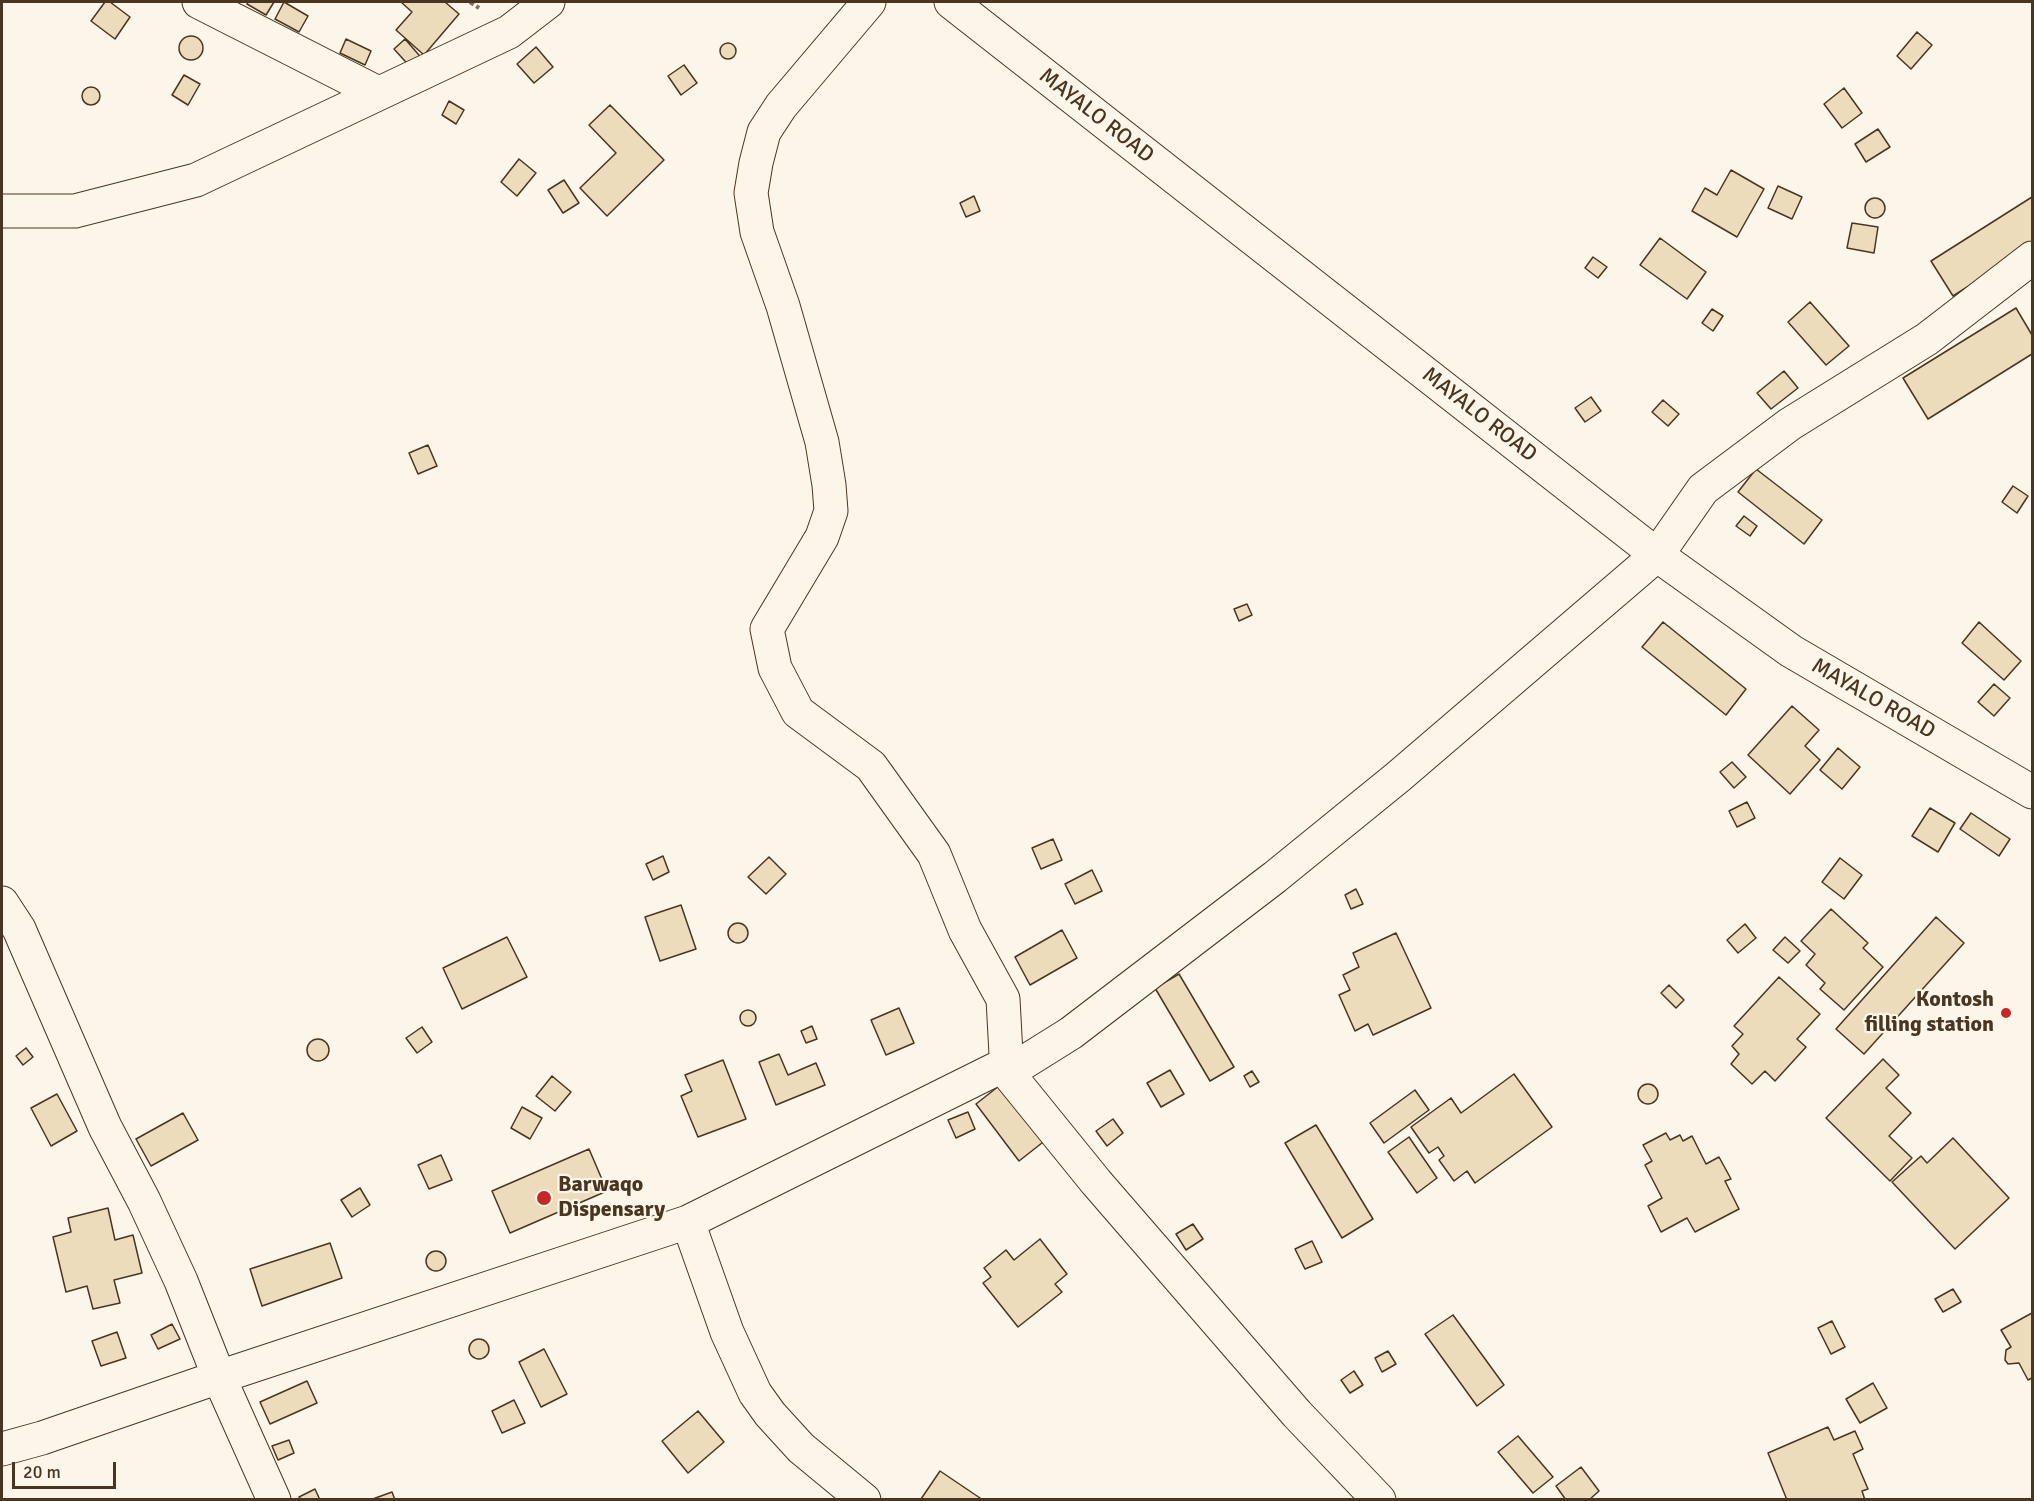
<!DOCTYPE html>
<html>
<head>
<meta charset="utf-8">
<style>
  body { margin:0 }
  #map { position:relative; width:2034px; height:1501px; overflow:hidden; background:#fbf6e9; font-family:Signika,sans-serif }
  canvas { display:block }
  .frame { position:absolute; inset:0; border:3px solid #4a3520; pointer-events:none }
  .scale { position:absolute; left:12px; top:1462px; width:104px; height:27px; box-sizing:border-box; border:3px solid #4a3520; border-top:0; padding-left:8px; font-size:18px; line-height:21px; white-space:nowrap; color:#4a3520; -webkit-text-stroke:4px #fbf6e9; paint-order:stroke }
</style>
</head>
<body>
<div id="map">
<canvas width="2034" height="1501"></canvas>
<div class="frame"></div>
<div class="scale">20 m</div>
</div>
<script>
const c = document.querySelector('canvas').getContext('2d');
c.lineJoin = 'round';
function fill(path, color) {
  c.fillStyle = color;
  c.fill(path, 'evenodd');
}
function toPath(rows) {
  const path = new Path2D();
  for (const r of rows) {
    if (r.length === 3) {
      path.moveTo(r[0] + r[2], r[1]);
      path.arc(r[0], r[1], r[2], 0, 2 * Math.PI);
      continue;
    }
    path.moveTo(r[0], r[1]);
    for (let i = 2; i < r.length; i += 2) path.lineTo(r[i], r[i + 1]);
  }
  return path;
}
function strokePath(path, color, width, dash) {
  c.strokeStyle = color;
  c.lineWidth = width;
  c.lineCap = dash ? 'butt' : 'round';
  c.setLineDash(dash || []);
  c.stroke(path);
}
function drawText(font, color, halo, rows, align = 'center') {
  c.font = font + ' Signika,sans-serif';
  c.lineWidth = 4.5;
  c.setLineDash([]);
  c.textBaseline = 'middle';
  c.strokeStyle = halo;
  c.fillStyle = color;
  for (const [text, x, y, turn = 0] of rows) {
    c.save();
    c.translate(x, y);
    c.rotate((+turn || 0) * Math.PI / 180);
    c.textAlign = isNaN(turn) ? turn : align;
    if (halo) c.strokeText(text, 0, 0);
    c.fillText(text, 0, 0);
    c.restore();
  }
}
const building = toPath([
  [105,2,110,2,130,17,115,39,91,21,105,2],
  [248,2,274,2,266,15,247,4,248,2],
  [284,2,308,16,299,32,275,19,284,2],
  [401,2,445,2,459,14,424,55,396,30,412,12,401,2],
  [1917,32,1932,45,1911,69,1897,56,1917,32],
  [191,48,12],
  [346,39,371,51,365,65,340,53,346,39],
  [405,39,425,62,414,71,394,49,405,39],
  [728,51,8],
  [536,47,553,67,534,83,517,64,536,47],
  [684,65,697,83,681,95,668,76,684,65],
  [184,75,200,84,188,105,172,95,184,75],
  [91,96,9],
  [1844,88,1862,113,1842,128,1824,104,1844,88],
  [449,101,464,110,456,124,442,115,449,101],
  [610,105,664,160,607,216,580,188,616,153,589,125,610,105],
  [1878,129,1890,147,1866,162,1855,144,1878,129],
  [519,159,536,173,517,196,501,182,519,159],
  [1731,170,1764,189,1737,237,1692,211,1705,188,1717,195,1731,170],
  [564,180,579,203,563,213,548,190,564,180],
  [1778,186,1802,197,1792,219,1768,208,1778,186],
  [974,196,980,211,966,217,960,203,974,196],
  [2032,197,2032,246,1953,296,1931,261,2032,197],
  [1875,208,10],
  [1852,223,1878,227,1874,253,1847,248,1852,223],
  [1660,238,1706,272,1687,299,1640,265,1660,238],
  [1593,257,1607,267,1598,278,1585,268,1593,257],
  [1810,302,1849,346,1826,365,1788,322,1810,302],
  [2016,308,2032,335,2032,354,1928,419,1903,378,2016,308],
  [1712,309,1723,316,1713,331,1702,323,1712,309],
  [1784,371,1798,388,1771,409,1757,393,1784,371],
  [1591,397,1601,411,1585,422,1575,408,1591,397],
  [1663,400,1679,414,1668,426,1652,412,1663,400],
  [428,445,437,466,418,474,409,453,428,445],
  [1756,469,1822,520,1804,544,1738,492,1756,469],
  [2013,486,2028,496,2017,513,2002,502,2013,486],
  [1744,516,1757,526,1750,536,1736,526,1744,516],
  [1247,604,1252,615,1239,621,1234,609,1247,604],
  [1663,622,1746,689,1726,715,1642,647,1663,622],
  [1979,622,2021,661,2004,680,1962,643,1979,622],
  [1994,684,2010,698,1994,716,1978,702,1994,684],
  [1792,706,1819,730,1805,746,1820,760,1790,794,1748,755,1792,706],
  [1838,748,1860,767,1842,789,1820,770,1838,748],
  [1732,762,1746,777,1734,788,1720,772,1732,762],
  [1747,802,1755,818,1737,827,1729,811,1747,802],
  [1930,808,1955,823,1938,852,1912,836,1930,808],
  [1971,813,2010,839,1999,856,1960,829,1971,813],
  [1053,839,1062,860,1041,869,1032,848,1053,839],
  [663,856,669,872,653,880,646,864,663,856],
  [769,857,786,874,766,894,748,877,769,857],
  [1840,858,1862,875,1844,899,1822,882,1840,858],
  [1092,870,1102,891,1075,904,1065,884,1092,870],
  [1356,889,1363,904,1351,909,1345,895,1356,889],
  [681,905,696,949,660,961,645,917,681,905],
  [1831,909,1868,943,1863,948,1883,967,1844,1010,1820,989,1825,983,1806,965,1815,954,1801,941,1831,909],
  [1936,917,1964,943,1864,1054,1836,1029,1936,917],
  [738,933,10],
  [1745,924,1756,938,1738,953,1727,940,1745,924],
  [1062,930,1077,958,1030,985,1015,957,1062,930],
  [1396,933,1431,1008,1373,1035,1368,1024,1355,1031,1339,995,1350,990,1343,975,1359,967,1353,953,1396,933],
  [507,937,527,977,462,1009,443,968,507,937],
  [1785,937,1800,951,1788,963,1773,950,1785,937],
  [1179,974,1234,1067,1210,1081,1155,988,1179,974],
  [1779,977,1820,1014,1797,1039,1806,1047,1775,1081,1765,1071,1752,1084,1731,1064,1739,1054,1732,1046,1743,1034,1734,1026,1779,977],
  [1669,985,1684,1000,1676,1008,1661,993,1669,985],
  [899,1008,914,1043,886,1055,871,1020,899,1008],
  [748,1018,8],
  [812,1026,817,1039,806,1043,801,1031,812,1026],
  [422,1027,432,1042,417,1053,406,1038,422,1027],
  [318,1050,11],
  [26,1048,33,1057,23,1065,16,1056,26,1048],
  [779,1054,788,1075,816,1063,825,1085,776,1105,759,1062,779,1054],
  [1883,1059,1899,1075,1886,1088,1911,1113,1889,1136,1912,1158,1890,1181,1826,1118,1883,1059],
  [723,1060,746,1119,698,1137,681,1096,692,1091,685,1075,723,1060],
  [1170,1070,1184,1094,1161,1107,1147,1083,1170,1070],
  [1252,1071,1259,1082,1250,1087,1244,1076,1252,1071],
  [1514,1074,1552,1127,1475,1183,1467,1171,1454,1181,1439,1160,1444,1156,1438,1147,1429,1153,1411,1127,1451,1098,1461,1113,1514,1074],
  [552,1076,571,1092,555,1111,536,1096,552,1076],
  [1004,1082,1047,1139,1019,1161,976,1104,1004,1082],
  [1648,1094,10],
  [1415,1090,1429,1110,1384,1143,1370,1123,1415,1090],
  [57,1094,77,1131,51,1146,31,1108,57,1094],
  [522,1107,542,1118,530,1139,511,1128,522,1107],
  [968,1112,975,1129,956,1138,948,1120,968,1112],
  [183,1113,198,1140,151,1166,136,1139,183,1113],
  [1113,1119,1123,1133,1107,1146,1096,1131,1113,1119],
  [1316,1125,1373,1219,1342,1238,1285,1143,1316,1125],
  [1666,1133,1670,1140,1680,1135,1683,1141,1692,1136,1706,1164,1719,1157,1731,1179,1725,1181,1739,1209,1695,1232,1687,1218,1661,1232,1648,1206,1662,1198,1645,1165,1652,1161,1643,1145,1666,1133],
  [1409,1137,1437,1178,1417,1193,1388,1152,1409,1137],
  [1953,1138,2009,1198,1955,1249,1892,1182,1921,1156,1927,1163,1953,1138],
  [589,1149,607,1191,510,1233,492,1191,589,1149],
  [441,1155,452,1180,429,1189,418,1165,441,1155],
  [360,1188,370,1205,352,1217,341,1200,360,1188],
  [108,1208,115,1240,133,1235,142,1273,114,1280,120,1303,93,1309,87,1286,66,1292,53,1237,71,1232,68,1218,108,1208],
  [1193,1224,1203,1239,1186,1250,1176,1234,1193,1224],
  [1040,1239,1067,1274,1055,1284,1062,1292,1018,1327,983,1283,991,1277,984,1268,1006,1250,1014,1260,1040,1239],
  [1312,1241,1322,1262,1305,1269,1295,1249,1312,1241],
  [330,1243,342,1278,262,1306,250,1269,330,1243],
  [436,1261,10],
  [1953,1289,1961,1302,1943,1312,1935,1299,1953,1289],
  [2032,1313,2032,1378,2028,1380,2019,1363,2008,1364,2005,1360,2006,1350,2011,1347,2001,1330,2032,1313],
  [1453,1315,1504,1385,1477,1406,1425,1334,1453,1315],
  [1832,1321,1845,1347,1831,1354,1818,1328,1832,1321],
  [172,1324,180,1339,158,1349,151,1335,172,1324],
  [117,1332,126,1358,101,1366,92,1341,117,1332],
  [479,1349,10],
  [544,1349,567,1394,541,1407,519,1362,544,1349],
  [1388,1351,1396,1364,1382,1372,1375,1358,1388,1351],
  [1354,1371,1363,1385,1350,1393,1341,1380,1354,1371],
  [307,1381,317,1403,270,1424,260,1402,307,1381],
  [1873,1383,1887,1408,1860,1423,1846,1399,1873,1383],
  [514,1400,525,1423,502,1433,492,1411,514,1400],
  [698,1411,724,1442,688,1473,662,1441,698,1411],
  [1828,1427,1834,1440,1855,1431,1863,1449,1853,1454,1868,1489,1862,1491,1865,1500,1787,1500,1768,1453,1828,1427],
  [1518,1436,1553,1477,1533,1493,1498,1452,1518,1436],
  [289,1440,294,1453,278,1460,272,1446,289,1440],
  [1581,1467,1599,1491,1589,1500,1566,1500,1556,1486,1581,1467],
  [940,1471,983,1500,923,1500,921,1499,940,1471],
  [315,1489,320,1500,301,1500,299,1497,315,1489],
  [392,1492,395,1500,370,1500,392,1492]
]);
const path = toPath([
  [470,2,479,8]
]);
const minor = toPath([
  [199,2,378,93],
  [869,2,781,106,764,132,756,163,751,193,757,232,783,306,822,442,829,485,831,511,822,537,767,629,775,668,798,712,871,766,934,854,965,930,1003,999,1007,1073,1071,1033,1275,877,1398,777,1657,555,1703,489,1790,424,1927,339,2032,258],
  [951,2,1657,555,1791,651,2032,792],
  [2,211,75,211,196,180,509,32,548,2],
  [2,903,19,929,105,1127,144,1201,181,1281,219,1377,274,1500],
  [688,1222,727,1332,755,1393,770,1414,801,1448,864,1500],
  [2,1449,42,1438,219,1377,688,1222,1002,1066,1096,1182,1297,1414,1379,1500]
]);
const markers = [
  [2006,1013,6,"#c62828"],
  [544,1198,8,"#c62828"]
];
const streetNames = [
  ["MAYALO ROAD",1096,116,38],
  ["MAYALO ROAD",1479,415,38],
  ["MAYALO ROAD",1873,699,30]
];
const poiNames = [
  ["Kontosh",1994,1000],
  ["filling station",1994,1025],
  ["Barwaqo",558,1185,"left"],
  ["Dispensary",558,1210,"left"]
];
fill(building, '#ecdcbc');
strokePath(building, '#4a3520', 1.5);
strokePath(minor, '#4a3520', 35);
strokePath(path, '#7f6f5c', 4, [4.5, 3]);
strokePath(minor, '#fbf6e9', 33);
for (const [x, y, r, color] of markers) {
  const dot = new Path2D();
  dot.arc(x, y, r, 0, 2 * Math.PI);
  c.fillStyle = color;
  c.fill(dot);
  strokePath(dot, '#fbf6e9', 2);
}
drawText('22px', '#4a3520', '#fbf6e9', streetNames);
drawText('bold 22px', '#4a3520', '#fbf6e9', poiNames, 'right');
</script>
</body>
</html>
